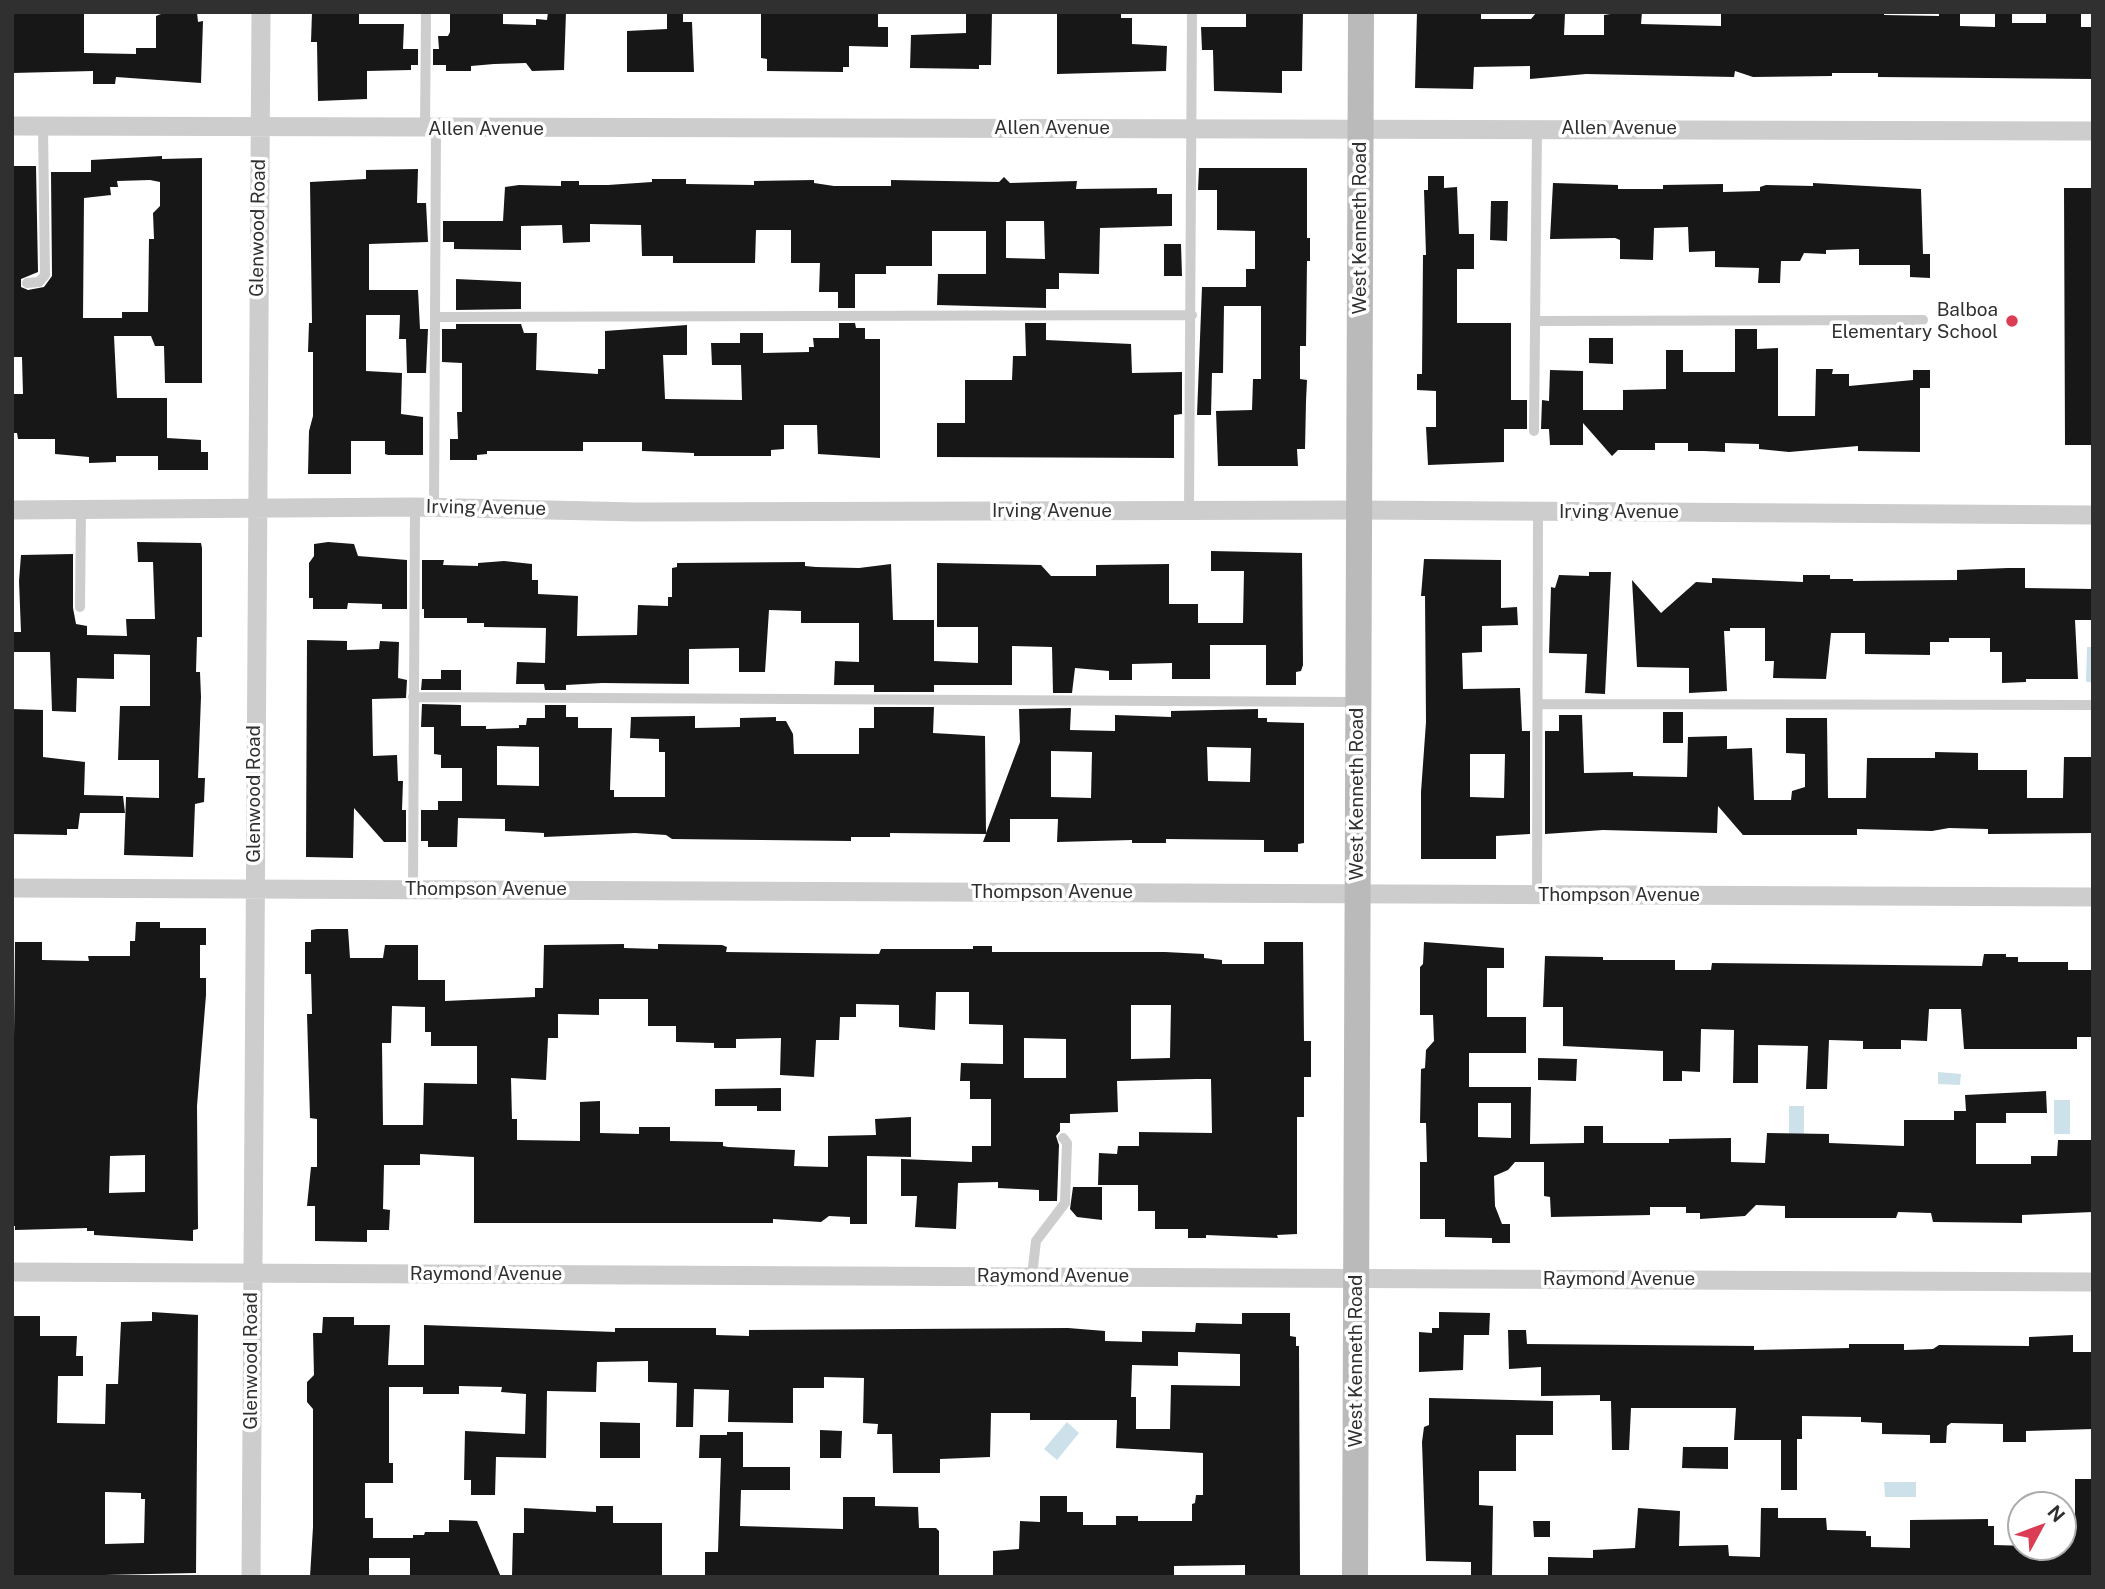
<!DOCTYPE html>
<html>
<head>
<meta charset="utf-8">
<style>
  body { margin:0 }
  #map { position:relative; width:2105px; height:1589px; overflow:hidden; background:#fff; font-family:"Public Sans",sans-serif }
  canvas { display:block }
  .frame { position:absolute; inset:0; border:14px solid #303030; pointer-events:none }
  .north { position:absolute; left:2007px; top:1491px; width:70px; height:70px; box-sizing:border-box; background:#fff; border:2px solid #acacac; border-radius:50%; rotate:49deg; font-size:19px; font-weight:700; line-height:28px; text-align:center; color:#303030 }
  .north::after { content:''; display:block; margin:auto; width:24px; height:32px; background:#db3d54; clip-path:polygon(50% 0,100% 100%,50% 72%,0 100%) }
</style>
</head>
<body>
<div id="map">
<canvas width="2105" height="1589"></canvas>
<div class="frame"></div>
<div class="north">N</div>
</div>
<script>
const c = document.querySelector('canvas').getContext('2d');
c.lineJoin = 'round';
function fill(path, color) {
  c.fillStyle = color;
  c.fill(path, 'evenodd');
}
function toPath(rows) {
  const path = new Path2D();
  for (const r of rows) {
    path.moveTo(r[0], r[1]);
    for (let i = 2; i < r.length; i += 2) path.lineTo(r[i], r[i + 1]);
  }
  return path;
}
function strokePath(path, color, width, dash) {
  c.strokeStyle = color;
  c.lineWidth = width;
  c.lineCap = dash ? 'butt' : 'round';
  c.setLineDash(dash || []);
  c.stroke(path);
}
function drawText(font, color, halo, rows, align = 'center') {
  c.font = font + ' "Public Sans",sans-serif';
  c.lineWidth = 7;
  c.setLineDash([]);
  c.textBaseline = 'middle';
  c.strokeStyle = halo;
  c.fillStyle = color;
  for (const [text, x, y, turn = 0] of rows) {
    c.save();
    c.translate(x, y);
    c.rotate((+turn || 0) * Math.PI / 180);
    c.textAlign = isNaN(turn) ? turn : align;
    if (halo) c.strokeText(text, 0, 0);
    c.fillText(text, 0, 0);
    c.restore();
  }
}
const water = toPath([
  [2087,647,2093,647,2093,682,2086,682],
  [1938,1072,1961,1074,1960,1085,1938,1084],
  [2054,1100,2070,1100,2070,1134,2054,1134],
  [1789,1106,1804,1106,1804,1139,1789,1139],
  [1067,1422,1079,1433,1057,1460,1044,1449],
  [1884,1482,1916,1482,1916,1497,1885,1497]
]);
const building = toPath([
  [12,12,84,12,84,53,136,54,136,48,156,48,156,16,166,12,197,12,198,22,203,21,201,83,116,77,115,84,93,84,93,71,12,73],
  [312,12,359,12,359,24,404,24,403,49,418,49,418,65,411,65,411,70,367,71,367,99,318,101,317,42,311,42],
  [450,12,503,12,503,24,536,25,536,19,547,20,548,12,566,12,564,70,532,71,526,63,494,64,471,66,471,71,446,71,446,65,433,65,433,49,439,49,438,36,448,36,450,32],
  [667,12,683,12,683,22,692,22,694,72,627,72,627,31,667,29],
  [878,12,878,27,888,27,888,47,849,46,849,67,843,67,843,72,767,71,767,59,761,58,761,13],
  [966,12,992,12,991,65,979,65,979,69,910,68,911,35,966,33],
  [1057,12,1121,12,1121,18,1132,18,1132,44,1167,46,1166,71,1057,74],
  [1246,12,1303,12,1302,71,1282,71,1282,93,1214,91,1213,50,1202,50,1201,27,1246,27],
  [1417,12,1481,12,1481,19,1531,19,1536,13,1565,14,1564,35,1604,35,1604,15,1623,12,1642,12,1641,24,1721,26,1721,12,1884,12,1884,15,1939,16,1939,13,1960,13,1960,26,1995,27,1995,12,2012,12,2012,23,2046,23,2046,12,2081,12,2081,27,2093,27,2093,79,1878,77,1878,73,1832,73,1832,76,1753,77,1735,71,1734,77,1586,74,1530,79,1530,66,1474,67,1473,89,1415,88],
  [162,156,162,159,202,158,202,383,165,383,164,346,155,346,151,336,114,336,117,398,167,398,167,438,201,440,201,452,208,452,208,470,158,470,158,456,116,456,116,462,89,463,89,457,55,454,55,439,18,439,17,433,14,433,14,394,23,394,22,357,12,357,14,166,36,166,38,272,21,279,21,287,28,290,44,287,52,276,51,172,91,172,91,160],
  [150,180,160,182,160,206,153,213,154,239,149,239,148,312,122,312,122,318,83,318,84,198,111,195,110,187,118,187,117,181],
  [1199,168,1307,168,1307,238,1310,238,1310,261,1307,261,1306,346,1300,346,1300,379,1307,380,1306,401,1305,449,1297,449,1298,466,1218,466,1216,411,1252,410,1253,379,1261,379,1261,306,1224,306,1223,373,1212,373,1211,415,1197,415,1202,287,1246,287,1246,269,1255,269,1255,231,1217,230,1217,190,1198,190],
  [418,169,417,203,426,203,428,242,369,244,369,290,418,290,420,329,428,329,426,373,407,373,406,339,399,339,400,315,366,315,366,371,402,373,401,414,423,417,423,455,388,455,385,454,385,441,351,441,351,474,308,474,309,431,313,416,313,352,308,352,309,323,312,323,310,182,366,179,366,170],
  [1428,176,1444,176,1444,188,1457,187,1459,234,1474,234,1474,269,1457,269,1457,323,1511,323,1511,400,1527,400,1527,429,1504,429,1504,462,1428,465,1426,427,1436,427,1436,391,1417,390,1417,374,1422,374,1423,255,1426,255,1424,190,1428,190],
  [1004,177,1010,183,1077,181,1076,189,1157,188,1157,194,1172,194,1172,226,1100,228,1099,274,1059,273,1059,289,1046,289,1046,308,937,305,938,274,986,274,986,231,932,231,932,266,886,266,886,274,855,274,855,308,838,308,838,292,819,292,820,263,791,263,791,230,756,230,755,263,673,263,673,256,642,256,641,225,590,224,590,242,563,243,562,225,521,226,521,250,454,249,454,242,443,242,443,221,503,221,505,187,519,185,561,186,561,181,579,181,579,185,608,185,652,182,652,179,686,179,686,184,754,185,754,181,814,180,814,183,834,186,891,186,891,180,999,182],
  [1006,221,1044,221,1045,259,1006,258],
  [1553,183,1618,185,1618,189,1663,189,1663,185,1723,184,1723,192,1760,191,1760,187,1766,185,1813,186,1813,183,1921,189,1923,254,1930,254,1930,278,1910,277,1910,265,1859,265,1859,249,1826,250,1826,254,1804,253,1800,261,1781,261,1780,283,1758,283,1759,268,1715,267,1715,251,1689,252,1688,227,1654,228,1653,260,1620,259,1620,240,1615,238,1550,239],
  [2064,188,2093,188,2093,445,2065,445],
  [1491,201,1508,201,1507,241,1490,240],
  [1164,244,1181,244,1182,276,1164,276],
  [456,279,521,282,521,309,456,310],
  [839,323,855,323,856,328,865,328,865,339,880,339,880,458,818,454,817,425,784,425,784,449,771,450,771,456,694,456,694,453,642,451,642,442,583,442,583,451,487,451,487,454,477,455,477,460,450,460,450,439,458,439,457,412,462,412,462,363,442,362,442,329,456,329,456,324,521,324,524,333,537,333,536,370,598,374,598,369,605,369,605,331,687,325,687,355,663,355,665,399,742,400,741,365,712,365,711,343,740,343,740,333,763,333,763,353,809,352,809,347,814,347,813,338,839,338],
  [1025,323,1046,323,1046,340,1131,344,1132,373,1182,372,1182,414,1174,415,1174,458,937,457,937,423,965,423,965,380,1012,380,1013,356,1026,356],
  [1735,329,1757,329,1757,349,1778,348,1778,416,1815,416,1816,369,1833,369,1832,374,1849,374,1849,386,1913,380,1913,370,1930,370,1930,388,1920,388,1920,452,1858,451,1858,446,1789,452,1759,449,1759,444,1725,443,1725,452,1704,451,1688,451,1688,443,1655,443,1655,450,1618,450,1612,456,1583,423,1583,445,1550,445,1549,429,1541,429,1542,400,1549,401,1550,370,1583,371,1583,410,1623,410,1623,390,1666,389,1666,350,1683,350,1683,372,1735,372],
  [1589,338,1613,338,1613,364,1589,363],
  [137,542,201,543,202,548,202,637,197,637,196,672,200,672,201,697,198,778,205,778,204,802,195,804,193,857,124,855,126,797,159,798,159,760,118,760,120,706,150,706,150,655,114,654,114,679,77,678,76,712,52,711,50,652,12,652,12,632,21,632,19,581,21,555,73,554,73,608,76,624,87,626,87,635,127,636,126,619,155,619,153,562,138,562],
  [328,542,354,544,358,556,407,560,407,609,382,609,382,604,348,603,347,609,313,609,313,598,309,598,309,563,314,556,314,544],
  [1211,551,1302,553,1303,665,1301,671,1296,672,1296,685,1266,685,1266,645,1210,645,1210,679,1172,679,1172,663,1132,664,1132,680,1109,680,1109,671,1075,668,1072,693,1053,693,1052,647,1012,646,1012,685,934,685,934,692,874,692,874,685,834,685,835,661,859,662,859,623,801,623,801,611,769,610,765,672,739,672,739,648,689,649,689,684,602,683,566,685,566,690,545,690,544,684,516,684,517,662,545,663,546,628,484,627,484,623,467,623,467,618,424,618,424,609,422,609,422,560,444,560,443,565,478,566,478,563,504,561,532,564,532,580,538,580,538,594,578,596,577,636,637,635,638,605,668,606,668,597,672,597,672,568,677,567,677,563,805,562,805,566,816,567,859,568,891,564,893,620,934,620,934,661,978,663,978,627,937,627,937,563,1041,565,1051,576,1096,576,1096,565,1169,564,1169,604,1198,604,1198,623,1243,623,1244,571,1211,571],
  [1424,559,1501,560,1501,608,1517,607,1518,625,1482,626,1482,652,1462,653,1463,689,1520,688,1522,731,1530,731,1530,834,1496,836,1496,859,1421,859,1421,792,1426,722,1425,596,1421,596],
  [1470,754,1505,754,1504,798,1470,797],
  [2008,568,2025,568,2025,588,2093,589,2093,620,2075,620,2078,679,2026,679,2026,682,2002,683,2002,652,1990,652,1990,638,1949,638,1949,642,1930,642,1930,655,1865,654,1865,633,1831,633,1826,679,1773,678,1774,661,1765,661,1765,628,1730,628,1730,631,1724,631,1727,691,1689,693,1689,668,1637,667,1632,580,1661,613,1696,582,1712,583,1712,578,1803,582,1803,575,1830,575,1830,579,1853,579,1853,581,1957,580,1957,570],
  [1589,572,1611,572,1605,694,1585,693,1587,654,1549,653,1551,587,1555,588,1559,575,1589,576],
  [307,640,347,641,347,650,379,649,380,641,399,642,398,678,407,680,406,698,372,699,373,756,397,755,398,781,403,781,402,810,406,810,406,842,384,842,354,808,353,858,306,857],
  [441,670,461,670,461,690,421,690,422,679,441,679],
  [422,704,461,705,461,726,486,726,486,729,519,728,519,725,526,725,527,718,545,718,545,705,566,705,566,717,578,717,578,728,612,728,610,790,614,790,614,797,665,797,665,752,659,752,659,739,630,738,631,717,695,716,695,728,740,727,740,718,776,717,776,721,786,721,793,734,794,754,859,754,859,728,874,728,874,707,934,707,933,733,985,736,986,833,1020,742,1019,709,1071,708,1070,730,1115,731,1115,715,1171,717,1171,711,1258,709,1258,718,1267,718,1267,722,1304,723,1304,843,1298,844,1298,852,1264,852,1264,840,1166,839,1166,843,1132,843,1132,840,1057,842,1058,819,1010,819,1010,842,983,842,986,834,890,833,890,837,851,837,851,841,672,839,666,835,635,833,544,837,544,833,505,831,505,819,458,818,457,847,428,847,428,841,421,841,421,810,438,810,438,801,462,801,462,768,441,768,441,755,434,754,434,727,421,727],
  [497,746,539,747,539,786,497,785],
  [1207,747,1251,748,1250,782,1208,781],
  [1051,751,1092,752,1091,798,1051,797],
  [12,709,43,710,43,757,85,762,84,795,123,796,125,813,80,813,78,829,67,829,67,835,12,834],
  [1663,712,1683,712,1683,743,1663,743],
  [1559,715,1582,715,1584,773,1633,772,1633,776,1687,777,1688,737,1727,736,1727,749,1752,748,1754,800,1791,800,1792,791,1805,787,1805,754,1786,753,1786,718,1827,718,1828,798,1866,798,1867,758,1935,758,1935,752,1978,753,1978,770,2027,770,2027,798,2063,798,2064,757,2093,757,2093,833,1988,834,1988,829,1949,828,1932,831,1857,829,1857,835,1743,835,1718,806,1717,833,1603,830,1545,834,1545,731,1559,731],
  [136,922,160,922,160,928,206,928,206,945,200,945,200,978,206,978,206,995,197,1106,198,1229,193,1230,193,1241,94,1235,94,1231,87,1231,87,1228,15,1230,15,1226,12,1226,15,942,42,942,42,960,89,961,88,956,130,956,130,941,135,941],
  [145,1155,145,1192,109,1193,110,1156],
  [317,929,348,929,350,958,383,958,385,945,418,945,418,980,445,980,445,1001,535,997,535,988,543,988,544,945,624,944,624,948,658,949,658,944,722,945,727,947,726,952,879,954,881,949,973,949,973,946,992,946,992,952,1165,952,1204,954,1204,958,1222,960,1222,964,1264,964,1264,942,1303,942,1304,1041,1311,1041,1311,1077,1304,1077,1304,1117,1297,1117,1297,1234,1277,1235,1278,1238,1206,1235,1206,1238,1188,1238,1188,1229,1155,1229,1155,1211,1138,1211,1138,1185,1098,1185,1099,1153,1117,1154,1118,1146,1139,1146,1139,1132,1212,1133,1211,1079,1196,1079,1117,1081,1118,1112,1070,1114,1070,1123,1060,1123,1060,1131,1056,1136,1059,1145,1057,1201,1039,1201,1039,1190,998,1188,998,1182,958,1183,956,1229,915,1227,917,1196,901,1196,901,1159,972,1162,972,1146,991,1146,991,1099,970,1099,970,1081,960,1081,961,1063,1003,1064,1003,1025,969,1024,969,992,936,992,935,1030,899,1027,899,1005,856,1004,856,1017,840,1017,839,1040,816,1040,814,1077,780,1075,781,1038,736,1039,736,1048,714,1048,714,1043,676,1042,676,1026,648,1026,648,999,599,999,599,1015,558,1014,558,1038,548,1038,546,1080,511,1078,512,1119,517,1119,517,1140,580,1141,580,1102,600,1101,600,1133,639,1134,639,1127,670,1127,670,1141,723,1142,723,1146,728,1147,795,1150,794,1166,828,1167,828,1136,876,1135,875,1119,911,1117,911,1157,867,1156,867,1224,850,1224,850,1217,829,1216,821,1222,773,1219,773,1223,474,1223,474,1157,420,1154,420,1165,384,1165,383,1209,390,1210,389,1230,367,1230,367,1242,315,1241,315,1206,307,1206,311,1167,317,1167,317,1119,310,1118,307,1014,312,1014,311,974,305,974,305,942,311,942,311,930],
  [1131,1005,1171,1005,1170,1058,1131,1059],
  [392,1006,425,1007,425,1032,431,1032,431,1046,477,1046,477,1084,424,1083,423,1125,383,1125,382,1043,391,1043],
  [1024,1038,1066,1039,1066,1078,1024,1078],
  [1424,942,1504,948,1504,968,1487,968,1487,1017,1526,1017,1526,1053,1469,1053,1469,1087,1531,1087,1530,1144,1584,1143,1584,1126,1603,1126,1603,1143,1669,1143,1669,1139,1731,1138,1731,1162,1765,1163,1767,1133,1829,1134,1829,1143,1904,1146,1904,1120,1954,1120,1954,1111,1966,1111,1965,1095,2046,1091,2047,1113,2006,1113,2006,1123,1976,1123,1976,1164,2031,1164,2031,1156,2057,1156,2058,1140,2093,1140,2093,1212,2022,1215,2022,1223,1933,1222,1931,1213,1898,1212,1896,1218,1785,1218,1785,1206,1756,1205,1745,1216,1700,1219,1700,1213,1686,1213,1686,1207,1650,1207,1650,1215,1551,1217,1550,1197,1544,1196,1544,1162,1515,1162,1508,1170,1494,1176,1495,1206,1502,1224,1510,1224,1510,1243,1492,1243,1492,1238,1445,1237,1445,1219,1420,1219,1420,1162,1427,1162,1426,1123,1420,1123,1421,1069,1425,1068,1426,1050,1434,1041,1433,1015,1420,1015,1420,967,1423,964],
  [1478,1103,1511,1103,1511,1138,1478,1137],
  [1984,954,2006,954,2006,957,2018,957,2018,962,2068,962,2068,970,2093,970,2093,1037,2077,1037,2077,1049,1964,1049,1961,1009,1929,1009,1927,1041,1901,1040,1901,1049,1863,1049,1863,1041,1829,1040,1827,1089,1806,1089,1808,1046,1758,1045,1758,1083,1733,1083,1734,1030,1701,1029,1700,1072,1682,1071,1682,1081,1663,1081,1663,1051,1563,1046,1563,1007,1543,1007,1545,956,1603,957,1603,960,1675,960,1675,970,1711,970,1712,963,1982,966],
  [1538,1058,1577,1059,1576,1081,1538,1080],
  [781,1088,781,1111,757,1111,757,1106,715,1106,715,1089],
  [1073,1187,1102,1187,1102,1220,1077,1217,1070,1209],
  [152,1312,198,1315,196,1573,12,1577,12,1316,40,1316,40,1336,77,1336,76,1356,83,1356,83,1376,58,1376,57,1423,105,1424,106,1384,118,1384,121,1322,152,1321],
  [105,1492,141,1493,141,1499,145,1499,144,1543,105,1544],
  [1439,1312,1490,1313,1489,1335,1464,1335,1463,1370,1419,1372,1419,1332,1432,1333,1432,1328,1439,1328],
  [1242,1313,1290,1313,1290,1336,1296,1337,1296,1346,1299,1346,1300,1577,1245,1577,1245,1565,1174,1566,1174,1577,993,1577,993,1551,1019,1549,1020,1521,1040,1522,1040,1496,1067,1496,1067,1512,1083,1512,1083,1525,1116,1525,1116,1516,1138,1516,1138,1521,1192,1521,1192,1504,1195,1503,1196,1495,1203,1495,1203,1453,1116,1448,1117,1420,1030,1420,1030,1413,991,1413,990,1457,940,1459,940,1473,893,1473,892,1434,877,1434,878,1424,863,1423,864,1378,824,1377,824,1388,793,1388,793,1423,728,1422,729,1390,694,1389,693,1427,676,1427,677,1383,648,1382,648,1361,597,1362,596,1392,547,1391,546,1458,496,1457,495,1495,471,1495,471,1480,464,1480,465,1431,525,1434,526,1394,501,1392,502,1387,459,1386,459,1394,423,1394,423,1387,389,1387,389,1463,393,1463,393,1483,365,1483,365,1518,373,1518,373,1538,413,1538,413,1535,424,1535,425,1532,449,1532,449,1520,477,1521,501,1577,410,1577,410,1558,369,1558,369,1577,310,1577,313,1527,313,1409,307,1402,307,1382,314,1375,313,1333,322,1333,323,1317,354,1317,354,1325,390,1325,388,1365,424,1365,424,1325,615,1332,615,1328,716,1328,716,1335,749,1336,749,1330,1068,1328,1105,1331,1105,1341,1142,1342,1142,1331,1195,1332,1196,1323,1242,1324],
  [1178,1352,1240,1354,1240,1386,1171,1385,1170,1429,1136,1429,1136,1397,1131,1397,1132,1365,1178,1366],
  [1508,1330,1526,1330,1527,1344,1754,1346,1754,1350,1849,1348,1849,1344,1904,1344,1904,1350,1933,1349,1939,1345,2029,1346,2029,1337,2073,1335,2073,1352,2093,1352,2093,1429,2026,1431,2026,1442,2003,1442,2003,1424,1951,1423,1947,1426,1946,1443,1930,1443,1930,1435,1882,1434,1882,1423,1861,1422,1861,1417,1802,1416,1802,1439,1797,1439,1797,1490,1781,1490,1781,1440,1734,1440,1736,1408,1631,1408,1629,1450,1612,1450,1611,1401,1600,1401,1600,1395,1541,1396,1541,1367,1509,1369],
  [1429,1398,1553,1401,1553,1435,1516,1435,1516,1471,1479,1471,1479,1505,1493,1506,1492,1577,1471,1577,1471,1562,1426,1561,1422,1442,1424,1427,1429,1425],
  [600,1422,640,1423,640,1458,600,1458],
  [820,1430,842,1431,841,1458,820,1458],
  [727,1432,743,1432,743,1467,790,1467,790,1490,741,1490,740,1526,843,1529,843,1497,875,1497,875,1506,918,1507,919,1528,936,1528,939,1531,939,1577,705,1577,705,1552,718,1552,721,1458,699,1458,700,1435,727,1435],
  [1683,1447,1728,1447,1728,1469,1682,1468],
  [2075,1479,2093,1479,2093,1577,1548,1577,1548,1557,1593,1558,1593,1550,1635,1548,1638,1508,1680,1511,1679,1546,1728,1545,1729,1556,1760,1557,1761,1508,1778,1508,1778,1518,1826,1518,1827,1530,1866,1531,1866,1536,1871,1536,1871,1547,1910,1548,1910,1520,1988,1519,1988,1526,1994,1526,1994,1545,2063,1547,2063,1536,2075,1536],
  [596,1506,613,1506,613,1523,662,1523,662,1577,512,1577,513,1533,524,1533,524,1508,596,1512],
  [1533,1521,1550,1521,1550,1537,1534,1537]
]);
const lane = toPath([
  [425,129,426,12],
  [27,283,39,282,45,275,43,127],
  [435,317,1192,315],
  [1535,321,1923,320],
  [1534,431,1537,128],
  [434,507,436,129],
  [1189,511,1192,12],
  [80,607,81,510],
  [413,697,1357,702],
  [1538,704,2093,705],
  [413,889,415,507],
  [1537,894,1538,512],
  [1032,1276,1036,1241,1065,1203,1067,1143,1063,1138]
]);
const street = toPath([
  [12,126,2093,131],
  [12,510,415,507,637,512,1359,510,2093,515],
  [12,888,2093,897],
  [12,1272,2093,1282],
  [251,1577,261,12]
]);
const secondary = toPath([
  [1355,1577,1361,12]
]);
const markers = [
  [2012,321,7,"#db3d54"]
];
const streetNames = [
  ["Allen Avenue",1052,128],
  ["Allen Avenue",1619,128],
  ["Allen Avenue",486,129],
  ["Glenwood Road",258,228,-89],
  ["West Kenneth Road",1360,228,-90],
  ["Irving Avenue",486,508,1],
  ["Irving Avenue",1052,511],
  ["Irving Avenue",1619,512],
  ["Glenwood Road",254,794,-90],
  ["West Kenneth Road",1357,794,-90],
  ["Thompson Avenue",486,889],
  ["Thompson Avenue",1052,892],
  ["Thompson Avenue",1619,895],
  ["Raymond Avenue",486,1274],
  ["Raymond Avenue",1053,1276],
  ["Raymond Avenue",1619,1279],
  ["Glenwood Road",251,1361,-90],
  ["West Kenneth Road",1356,1361,-90]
];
const poiNames = [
  ["Balboa",1998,310],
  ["Elementary School",1998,332]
];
fill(water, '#cce1ea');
fill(building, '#171717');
strokePath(lane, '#cdcdcd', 10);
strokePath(street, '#cdcdcd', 19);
strokePath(secondary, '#bababa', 26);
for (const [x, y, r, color] of markers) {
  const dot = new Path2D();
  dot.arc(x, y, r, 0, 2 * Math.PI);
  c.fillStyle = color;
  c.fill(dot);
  strokePath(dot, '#fff', 2.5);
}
drawText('19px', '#303030', '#fff', streetNames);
drawText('19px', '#303030', '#fff', poiNames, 'right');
</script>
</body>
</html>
